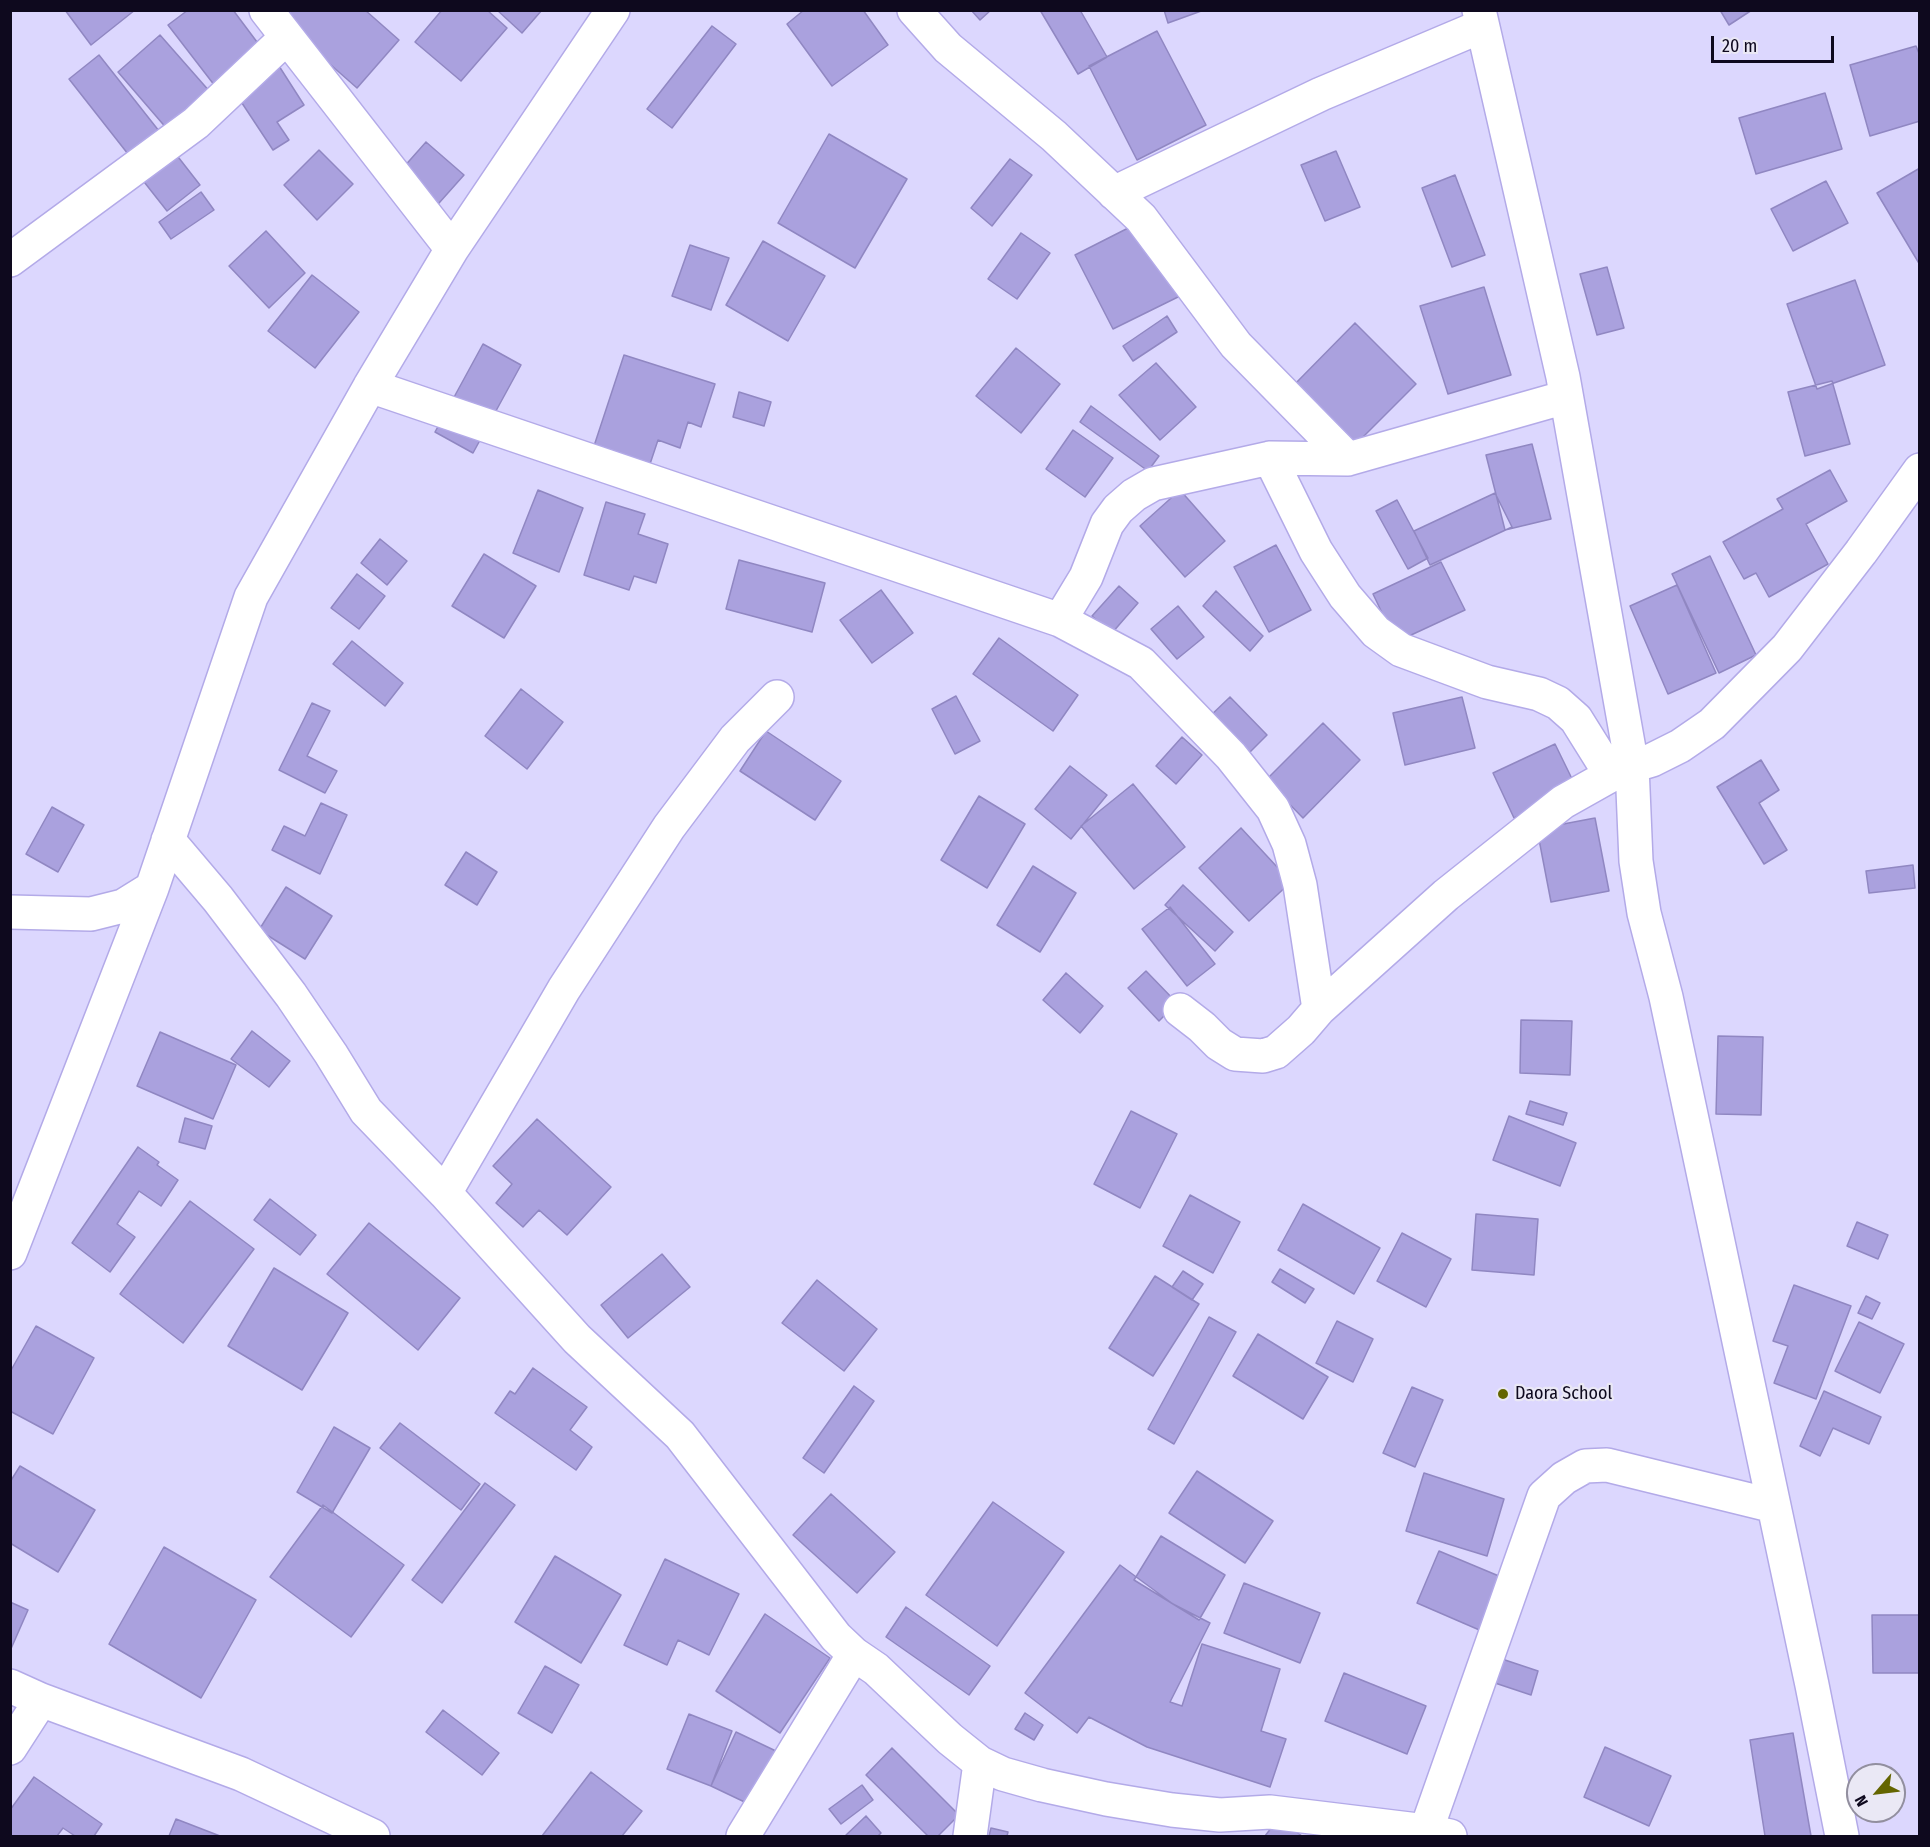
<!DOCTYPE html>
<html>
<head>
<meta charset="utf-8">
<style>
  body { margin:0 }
  #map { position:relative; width:1930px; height:1847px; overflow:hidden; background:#dcd7fe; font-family:"Fira Sans Condensed",sans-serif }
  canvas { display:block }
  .frame { position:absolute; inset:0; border:12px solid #0e091e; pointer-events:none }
  .north { position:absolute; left:1846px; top:1763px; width:60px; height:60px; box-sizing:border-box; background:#eae8f5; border:2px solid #928f9f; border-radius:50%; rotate:242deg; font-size:16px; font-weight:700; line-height:24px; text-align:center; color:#0e091e }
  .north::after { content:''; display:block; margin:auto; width:21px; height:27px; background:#646500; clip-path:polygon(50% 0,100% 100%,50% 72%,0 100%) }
  .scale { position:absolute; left:1711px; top:36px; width:123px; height:27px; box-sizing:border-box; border:3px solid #0e091e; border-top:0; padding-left:8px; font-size:18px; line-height:21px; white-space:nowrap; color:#0e091e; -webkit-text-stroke:4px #eae8f5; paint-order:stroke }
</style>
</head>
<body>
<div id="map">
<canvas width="1930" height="1847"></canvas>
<div class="frame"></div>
<div class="north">N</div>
<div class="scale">20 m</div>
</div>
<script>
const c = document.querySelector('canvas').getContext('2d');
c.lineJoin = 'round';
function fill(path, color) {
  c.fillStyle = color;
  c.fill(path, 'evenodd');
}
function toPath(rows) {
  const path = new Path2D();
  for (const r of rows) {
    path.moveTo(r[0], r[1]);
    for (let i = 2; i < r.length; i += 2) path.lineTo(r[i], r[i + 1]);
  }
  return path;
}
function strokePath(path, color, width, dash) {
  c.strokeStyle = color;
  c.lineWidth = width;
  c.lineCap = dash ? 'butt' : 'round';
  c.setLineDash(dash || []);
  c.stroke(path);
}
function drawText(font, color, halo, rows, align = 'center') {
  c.font = font + ' "Fira Sans Condensed",sans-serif';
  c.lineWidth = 4.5;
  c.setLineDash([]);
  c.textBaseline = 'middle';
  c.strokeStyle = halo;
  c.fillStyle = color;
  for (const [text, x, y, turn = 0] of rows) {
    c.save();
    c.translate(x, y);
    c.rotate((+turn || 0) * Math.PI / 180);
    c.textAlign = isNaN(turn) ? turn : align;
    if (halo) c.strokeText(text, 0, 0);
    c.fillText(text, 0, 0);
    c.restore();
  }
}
const building = toPath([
  [65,10,135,10,91,45,65,10],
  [188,10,233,10,263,50,215,86,168,25,188,10],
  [275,10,365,10,399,40,357,88,273,14,275,10],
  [442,10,487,10,507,28,461,81,415,42,442,10],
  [497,10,542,10,522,33,497,10],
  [804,10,863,10,888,45,832,86,787,24,804,10],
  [971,10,991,10,980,20,971,10],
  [1040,10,1080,10,1107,57,1078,74,1040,10],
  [1164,10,1204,10,1168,23,1164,10],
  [1720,10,1752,10,1729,25,1720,10],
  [712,26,736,44,672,128,647,109,712,26],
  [1157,31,1206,125,1137,160,1089,66,1157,31],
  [160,35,211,93,168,130,118,72,160,35],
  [1916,46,1920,56,1920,121,1870,136,1850,65,1916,46],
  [99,55,159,131,128,154,69,79,99,55],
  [279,66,304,105,277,122,289,140,273,150,236,94,279,66],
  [1825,93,1842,149,1756,174,1739,118,1825,93],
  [829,134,907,179,855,268,778,223,829,134],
  [426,142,464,175,431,212,394,178,426,142],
  [319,150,353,184,317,220,284,185,319,150],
  [1336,151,1360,207,1325,221,1301,165,1336,151],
  [175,153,200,185,167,211,141,178,175,153],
  [1010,159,1032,175,992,226,971,208,1010,159],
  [1920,168,1920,265,1877,193,1920,168],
  [1455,175,1485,255,1452,267,1422,188,1455,175],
  [1826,181,1848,223,1793,251,1771,209,1826,181],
  [201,192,214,210,171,239,159,222,201,192],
  [1142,221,1180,296,1113,329,1075,255,1142,221],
  [266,231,305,273,269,308,229,266,266,231],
  [1021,233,1050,253,1017,299,988,279,1021,233],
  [763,241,825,276,788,341,726,305,763,241],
  [690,245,729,258,711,310,672,296,690,245],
  [1607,267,1624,328,1597,335,1580,274,1607,267],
  [312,275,359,312,315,368,268,331,312,275],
  [1855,280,1885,365,1817,389,1787,304,1855,280],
  [1484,287,1511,375,1448,394,1420,306,1484,287],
  [1167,316,1177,332,1133,361,1123,346,1167,316],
  [1355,323,1416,384,1351,449,1290,389,1355,323],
  [483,344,521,365,473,453,435,432,483,344],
  [1016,348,1060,384,1021,433,976,396,1016,348],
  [624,355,715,384,701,427,688,422,680,448,658,440,650,464,594,446,624,355],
  [1156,363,1196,407,1160,440,1119,395,1156,363],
  [1832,381,1850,444,1805,456,1788,392,1832,381],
  [739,392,771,402,764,426,733,417,739,392],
  [1091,406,1159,456,1148,471,1080,422,1091,406],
  [1073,430,1113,458,1085,497,1046,469,1073,430],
  [1532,444,1551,519,1505,530,1486,455,1532,444],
  [1830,470,1847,501,1806,524,1828,564,1769,597,1756,573,1744,579,1723,542,1783,509,1777,499,1830,470],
  [538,490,583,508,559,572,513,553,538,490],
  [1180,490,1225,541,1185,577,1140,526,1180,490],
  [1495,493,1512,527,1430,565,1414,531,1495,493],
  [1397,500,1428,558,1408,569,1376,511,1397,500],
  [606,502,645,514,638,534,668,544,656,583,634,576,629,590,584,575,606,502],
  [380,539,407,561,387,585,361,563,380,539],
  [1276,545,1311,610,1269,632,1234,567,1276,545],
  [484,554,536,586,504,638,452,606,484,554],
  [1710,556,1756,655,1719,673,1672,574,1710,556],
  [739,560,825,583,812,632,726,609,739,560],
  [1441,562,1465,610,1396,642,1373,594,1441,562],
  [357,574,385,596,359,629,331,608,357,574],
  [1677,585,1716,673,1668,694,1630,606,1677,585],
  [1119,586,1138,603,1112,633,1092,616,1119,586],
  [881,590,913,633,872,663,840,620,881,590],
  [1216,591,1263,636,1250,651,1203,606,1216,591],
  [1178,606,1204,637,1177,659,1151,629,1178,606],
  [999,638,1078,695,1053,731,973,674,999,638],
  [352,641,403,683,385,706,333,664,352,641],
  [521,689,563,722,527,769,485,736,521,689],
  [956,696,980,741,955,754,932,709,956,696],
  [1230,697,1267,735,1245,757,1207,719,1230,697],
  [1462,697,1475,748,1405,765,1393,713,1462,697],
  [312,703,330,711,307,756,337,771,325,793,279,770,312,703],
  [1323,723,1360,760,1303,818,1266,780,1323,723],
  [766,731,841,781,815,820,740,771,766,731],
  [1182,737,1202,755,1176,784,1156,766,1182,737],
  [1555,744,1577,789,1514,818,1493,773,1555,744],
  [1761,760,1779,790,1759,803,1787,850,1764,864,1717,787,1761,760],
  [1070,766,1107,795,1071,839,1035,809,1070,766],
  [1133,784,1185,847,1134,889,1081,826,1133,784],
  [979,796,1025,824,987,888,941,860,979,796],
  [321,803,347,815,320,874,272,850,284,826,305,836,321,803],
  [52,807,84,825,58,872,26,854,52,807],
  [1595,818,1609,891,1551,902,1537,829,1595,818],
  [1241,828,1291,882,1249,921,1199,868,1241,828],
  [466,852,497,872,477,905,445,885,466,852],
  [1913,865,1915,888,1869,893,1866,871,1913,865],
  [1033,866,1076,893,1040,952,997,925,1033,866],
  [1183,885,1233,932,1215,951,1165,905,1183,885],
  [286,887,332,916,305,959,259,930,286,887],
  [1170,907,1215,964,1187,986,1142,929,1170,907],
  [1146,971,1177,1003,1159,1021,1128,988,1146,971],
  [1066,973,1103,1006,1080,1033,1043,1000,1066,973],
  [1521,1020,1572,1021,1570,1075,1520,1073,1521,1020],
  [252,1031,290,1061,269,1087,231,1059,252,1031],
  [160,1032,236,1065,213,1119,137,1086,160,1032],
  [1718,1036,1763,1037,1761,1115,1716,1114,1718,1036],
  [1530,1101,1567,1113,1563,1125,1526,1114,1530,1101],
  [1131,1111,1177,1134,1140,1208,1094,1184,1131,1111],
  [1509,1116,1576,1143,1560,1186,1493,1160,1509,1116],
  [185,1118,212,1126,205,1149,179,1142,185,1118],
  [537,1119,611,1187,567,1235,539,1210,523,1227,496,1203,512,1184,493,1166,537,1119],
  [138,1147,159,1162,157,1165,178,1180,161,1206,139,1191,117,1224,135,1237,110,1272,72,1243,138,1147],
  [1190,1195,1240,1222,1213,1273,1163,1246,1190,1195],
  [270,1199,316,1235,300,1255,254,1220,270,1199],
  [190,1201,254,1249,183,1343,120,1294,190,1201],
  [1303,1204,1380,1248,1354,1294,1278,1250,1303,1204],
  [1476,1214,1538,1219,1534,1275,1472,1270,1476,1214],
  [1857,1222,1888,1235,1878,1259,1847,1246,1857,1222],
  [369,1223,460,1298,418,1350,327,1274,369,1223],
  [1402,1233,1451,1259,1426,1307,1377,1281,1402,1233],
  [662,1254,690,1287,628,1338,601,1305,662,1254],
  [274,1268,348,1313,302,1390,228,1346,274,1268],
  [1280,1269,1314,1289,1305,1303,1272,1282,1280,1269],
  [1183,1271,1203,1284,1192,1300,1172,1287,1183,1271],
  [1155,1276,1199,1304,1153,1376,1109,1348,1155,1276],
  [817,1280,877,1329,844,1371,782,1323,817,1280],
  [1794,1285,1851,1306,1816,1399,1774,1383,1788,1346,1773,1341,1794,1285],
  [1866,1296,1880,1303,1872,1319,1858,1313,1866,1296],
  [1209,1317,1236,1332,1174,1444,1148,1429,1209,1317],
  [1337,1321,1373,1339,1353,1382,1316,1363,1337,1321],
  [1859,1322,1904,1344,1880,1393,1835,1371,1859,1322],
  [36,1326,94,1358,53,1434,10,1411,10,1372,36,1326],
  [1258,1334,1328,1377,1303,1419,1233,1376,1258,1334],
  [533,1368,587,1407,570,1430,592,1447,576,1470,495,1413,510,1391,515,1394,533,1368],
  [854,1386,874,1401,824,1473,803,1458,854,1386],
  [1412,1387,1443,1400,1415,1467,1383,1453,1412,1387],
  [1824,1391,1881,1417,1869,1444,1833,1428,1820,1456,1800,1446,1824,1391],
  [400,1423,480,1484,461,1510,380,1448,400,1423],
  [334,1427,370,1448,332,1513,297,1492,334,1427],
  [20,1466,95,1510,58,1572,10,1543,10,1482,20,1466],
  [1197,1471,1273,1521,1245,1563,1169,1513,1197,1471],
  [1424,1473,1504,1499,1487,1556,1406,1531,1424,1473],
  [485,1483,515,1505,442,1603,412,1580,485,1483],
  [831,1494,895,1552,857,1593,793,1535,831,1494],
  [993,1502,1064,1552,997,1646,926,1595,993,1502],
  [323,1505,404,1565,351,1637,270,1577,323,1505],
  [1161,1536,1225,1575,1199,1620,1134,1580,1161,1536],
  [164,1547,256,1600,201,1698,109,1644,164,1547],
  [1439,1551,1506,1579,1484,1632,1417,1603,1439,1551],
  [555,1556,621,1595,581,1663,515,1622,555,1556],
  [665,1559,739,1594,709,1655,678,1640,667,1665,624,1645,665,1559],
  [1120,1565,1173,1604,1210,1623,1170,1702,1182,1706,1202,1644,1280,1669,1261,1731,1286,1739,1270,1787,1147,1747,1089,1717,1077,1733,1025,1693,1120,1565],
  [1244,1583,1320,1613,1300,1663,1224,1633,1244,1583],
  [10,1602,28,1610,10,1651,10,1602],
  [906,1607,990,1666,969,1695,886,1637,906,1607],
  [765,1614,830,1658,780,1733,716,1691,765,1614],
  [1872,1615,1920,1615,1920,1673,1873,1673,1872,1615],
  [1493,1656,1538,1671,1531,1695,1486,1680,1493,1656],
  [545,1666,579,1685,552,1733,518,1713,545,1666],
  [1344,1673,1426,1706,1407,1754,1325,1721,1344,1673],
  [443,1710,499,1753,482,1775,426,1732,443,1710],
  [1025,1713,1043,1725,1034,1740,1015,1729,1025,1713],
  [689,1714,732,1731,711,1786,667,1769,689,1714],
  [736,1732,778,1752,753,1806,711,1786,736,1732],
  [1793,1733,1811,1836,1765,1836,1750,1740,1793,1733],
  [1605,1747,1671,1776,1649,1826,1584,1797,1605,1747],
  [892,1748,959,1815,938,1836,928,1836,866,1775,892,1748],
  [591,1772,642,1811,622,1836,542,1836,591,1772],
  [34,1777,102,1824,94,1836,75,1836,63,1828,57,1836,10,1836,10,1810,34,1777],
  [862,1785,873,1800,841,1824,829,1809,862,1785],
  [866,1816,881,1833,878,1836,845,1836,866,1816],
  [176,1819,220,1836,169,1836,176,1819],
  [1278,1819,1302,1836,1265,1836,1278,1819],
  [991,1828,1008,1832,1007,1836,989,1836,991,1828]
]);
const street = toPath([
  [266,10,452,249],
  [914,10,948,48,1054,136,1141,218,1236,345,1348,459],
  [1479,10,1563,377,1632,766,1636,861,1644,913,1666,997,1812,1685,1842,1836],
  [1114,193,1321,94,1482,26],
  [10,260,196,123,286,38],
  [370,386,1060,620,1141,663,1231,756,1273,809,1289,844,1300,885,1319,1009],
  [1270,458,1316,551,1345,596,1376,632,1401,650,1487,682,1539,694,1558,703,1576,719,1611,775],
  [1060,620,1086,577,1107,524,1118,509,1134,495,1153,484,1270,458,1348,459,1566,397],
  [168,840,218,899,291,995,331,1054,366,1111,445,1193,577,1339,680,1435,836,1637,854,1654,876,1669,950,1739,980,1763,1003,1774,1042,1785,1106,1799,1172,1810,1220,1815,1270,1812,1426,1831,1450,1836],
  [10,912,91,914,123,906,152,888],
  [1180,1010,1202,1027,1219,1044,1235,1054,1263,1056,1276,1052,1301,1030,1319,1009,1446,895,1563,802,1611,775,1632,766,1652,760,1680,746,1712,724,1787,648,1861,552,1920,470],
  [445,1193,564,989,669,827,735,739,777,697],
  [10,1253,152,888,251,597,370,386,452,249,613,10],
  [10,1686,41,1700,241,1774,373,1836],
  [10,1748,41,1700],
  [1426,1831,1544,1496,1564,1478,1585,1466,1607,1465,1774,1506],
  [743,1836,854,1654],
  [970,1836,980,1763]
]);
const markers = [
  [1503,1394,6,"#646500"]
];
const poiNames = [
  ["Daora School",1515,1394]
];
fill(building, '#aaa1de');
strokePath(building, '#9087c2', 1.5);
strokePath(street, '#b3aae8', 36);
strokePath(street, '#fff', 33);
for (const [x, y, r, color] of markers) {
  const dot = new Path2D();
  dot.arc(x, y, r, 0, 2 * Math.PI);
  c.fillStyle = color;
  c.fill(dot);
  strokePath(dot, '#eae8f5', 2);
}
drawText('18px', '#0e091e', '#eae8f5', poiNames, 'left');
</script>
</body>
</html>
